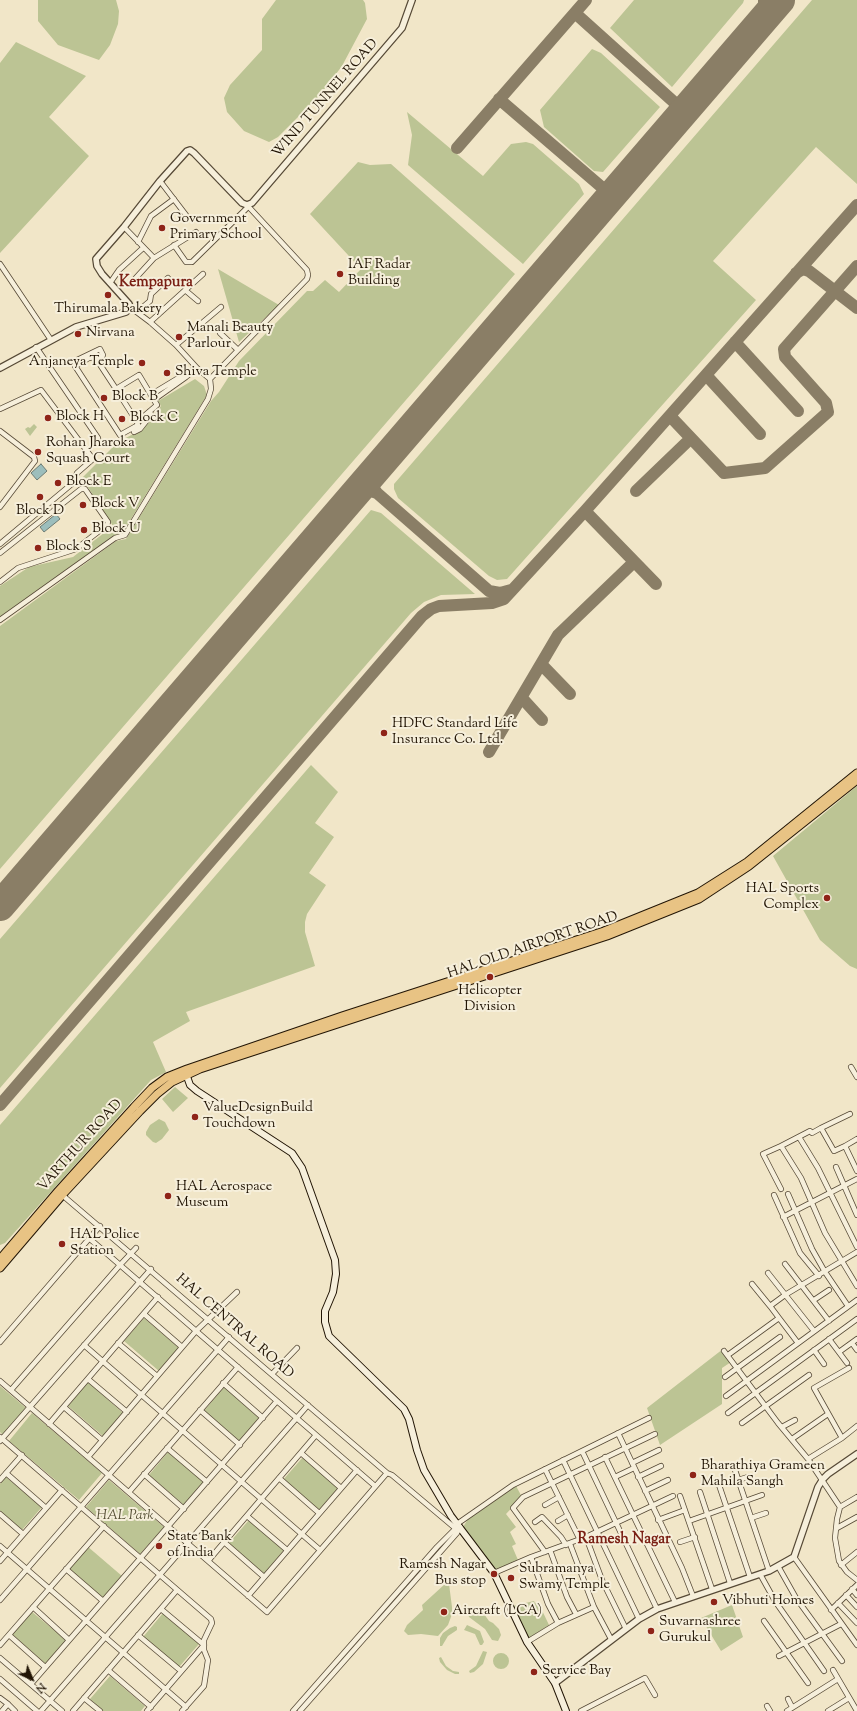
<!DOCTYPE html>
<html>
<head>
<meta charset="utf-8">
<style>
  body { margin:0 }
  #map { position:relative; width:857px; height:1711px; overflow:hidden; background:#f1e6c8; font-family:"Sorts Mill Goudy",serif }
  canvas { display:block }
  .north { position:absolute; left:12px; top:1659px; width:40px; height:40px; -webkit-text-stroke:3px #f6efdb; paint-order:stroke; rotate:136deg; font-size:11px; font-weight:700; line-height:16px; text-align:center; color:#221505 }
  .north::after { content:''; display:block; margin:auto; width:14px; height:18px; background:#221505; clip-path:polygon(50% 0,100% 100%,50% 72%,0 100%) }
</style>
</head>
<body>
<div id="map">
<canvas width="857" height="1711"></canvas>
<div class="north">N</div>
</div>
<script>
const c = document.querySelector('canvas').getContext('2d');
c.lineJoin = 'round';
function fill(path, color) {
  c.fillStyle = color;
  c.fill(path, 'evenodd');
}
function toPath(rows) {
  const path = new Path2D();
  for (const r of rows) {
    if (r.length === 3) {
      path.moveTo(r[0] + r[2], r[1]);
      path.arc(r[0], r[1], r[2], 0, 2 * Math.PI);
      continue;
    }
    path.moveTo(r[0], r[1]);
    for (let i = 2; i < r.length; i += 2) path.lineTo(r[i], r[i + 1]);
  }
  return path;
}
function strokePath(path, color, width, dash) {
  c.strokeStyle = color;
  c.lineWidth = width;
  c.lineCap = dash ? 'butt' : 'round';
  c.setLineDash(dash || []);
  c.stroke(path);
}
function drawText(font, color, halo, rows, align = 'center') {
  c.font = font + ' "Sorts Mill Goudy",serif';
  c.lineWidth = 4;
  c.setLineDash([]);
  c.textBaseline = 'middle';
  c.strokeStyle = halo;
  c.fillStyle = color;
  for (const [text, x, y, turn = 0] of rows) {
    c.save();
    c.translate(x, y);
    c.rotate((+turn || 0) * Math.PI / 180);
    c.textAlign = isNaN(turn) ? turn : align;
    if (halo) c.strokeText(text, 0, 0);
    c.fillText(text, 0, 0);
    c.restore();
  }
}
const green = toPath([
  [38,0,116,0,119,11,118,24,110,45,99,60,58,45,38,21],
  [276,0,363,0,365,3,367,19,342,66,320,95,278,137,269,142,244,131,227,112,224,98,230,85,262,50,262,19],
  [634,0,744,0,743,3,672,87,610,28],
  [812,0,857,0,857,184,816,147,713,261,756,300,507,579,497,580,489,576,398,498,394,489,394,484],
  [16,42,86,76,49,117,89,156,0,253,0,63],
  [592,49,601,53,660,107,603,172,594,171,544,127,540,110],
  [407,112,483,176,511,144,526,142,533,144,579,184,584,194,523,264,408,165,412,135],
  [358,162,370,165,391,164,515,274,0,869,0,626,116,541,126,539,211,401,219,392,239,361,307,291,313,291,325,280,339,292,361,269,310,214],
  [218,269,279,305,239,342],
  [195,379,204,386,207,395,123,532,114,536,0,617,0,586,29,567,73,557,113,526,82,478,118,442,141,430,161,406,158,401],
  [34,424,37,427,30,436,25,429,28,427,30,428],
  [371,510,381,513,475,594,441,595,424,602,411,613,0,1088,0,939],
  [311,765,338,792,315,823,334,837,309,873,326,885,307,914,305,922,305,932,315,966,186,1012,190,1021,153,1042,166,1072,151,1080,5,1243,0,1245,0,1125],
  [857,786,857,969,850,966,820,940,773,856],
  [175,1087,188,1098,173,1112,162,1099],
  [159,1119,165,1122,169,1130,162,1139,156,1143,153,1142,146,1135,146,1132,150,1125],
  [144,1318,179,1348,159,1371,124,1341],
  [723,1349,731,1362,722,1368,722,1404,660,1445,647,1408],
  [88,1382,123,1413,103,1436,68,1406],
  [0,1386,26,1408,3,1435,0,1432],
  [224,1387,259,1418,239,1441,204,1411],
  [32,1413,102,1473,79,1500,9,1441],
  [168,1452,204,1482,184,1505,149,1475],
  [303,1457,338,1488,318,1511,283,1480],
  [6,1477,42,1507,22,1530,0,1512,0,1484],
  [109,1480,164,1527,140,1554,86,1507],
  [516,1486,522,1497,506,1514,516,1527,510,1532,516,1544,512,1546,518,1560,517,1564,496,1571,463,1527,468,1519],
  [249,1520,284,1550,264,1574,229,1543],
  [87,1546,122,1576,102,1599,67,1569],
  [445,1584,449,1584,452,1607,452,1614,448,1625,438,1636,421,1634,408,1635,404,1631,407,1625,423,1610,422,1605],
  [534,1601,535,1603,538,1602,549,1625,528,1639,513,1606],
  [732,1605,743,1637,721,1651,701,1618],
  [474,1608,484,1614,489,1621,493,1623,499,1629,501,1635,498,1641,492,1640,485,1629,469,1617,467,1611],
  [31,1611,67,1641,47,1665,12,1634],
  [163,1613,199,1644,179,1667,143,1637],
  [467,1625,480,1631,484,1642,482,1645,480,1645,475,1634,464,1630],
  [455,1626,457,1627,457,1630,448,1636,442,1646,440,1646,440,1638,443,1633,450,1628],
  [483,1651,487,1652,483,1664,474,1672,470,1673,469,1671,476,1666],
  [501,1661,8],
  [441,1657,446,1666,453,1671,459,1672,459,1674,455,1674,447,1670,440,1662,439,1658],
  [110,1676,145,1706,141,1711,103,1711,90,1699]
]);
const water = toPath([
  [41,464,47,471,37,480,31,473,41,464],
  [56,514,60,519,44,532,40,527,56,514]
]);
const taxiway = toPath([
  [575,13,685,112],
  [761,23,764,13,764,0],
  [499,99,612,196],
  [457,148,586,0],
  [796,273,803,269,809,271,857,308],
  [735,342,798,411],
  [706,375,760,434],
  [670,416,724,473,765,468,828,412,826,403,785,357,784,349,857,266],
  [372,475,372,486,377,493],
  [358,491,368,490,377,493,489,591,500,593,511,590],
  [636,491,688,441,692,440],
  [585,511,656,584],
  [541,664,570,694],
  [522,698,542,720],
  [489,752,558,635,634,562],
  [0,1105,422,616,431,609,439,606,492,603,504,599,585,511,857,205]
]);
const runway = toPath([
  [0,906,780,0]
]);
const minor = toPath([
  [160,181,186,215],
  [124,227,154,258],
  [138,242,151,216,174,199],
  [174,245,186,262,192,262,248,207],
  [0,264,51,340],
  [133,281,154,258,196,232],
  [110,283,119,270,143,248],
  [185,290,198,301],
  [130,307,150,322,176,345,197,368,210,379],
  [137,312,150,301,151,294,168,278],
  [150,322,203,274],
  [220,333,238,350],
  [176,345,221,307],
  [36,347,98,438],
  [95,357,116,389,139,375,157,405,137,422,138,425,120,435,75,366,89,358,95,357],
  [74,363,75,361,100,349,103,355,99,363],
  [116,389,137,422],
  [152,394,190,371],
  [155,399,186,377,197,368],
  [0,409,41,390,93,459,77,473,73,483,0,544],
  [0,431,34,457,35,461,0,507],
  [134,432,140,429,151,415,150,411],
  [0,553,81,489,85,489,108,522,107,525,76,549,18,568,0,582],
  [0,620,115,538,125,535,208,399,211,389,210,379,307,279,308,275,307,270,247,205],
  [851,1067,857,1077],
  [821,1128,850,1114],
  [799,1137,818,1168,857,1247],
  [781,1146,763,1154,781,1189],
  [845,1146,857,1139],
  [836,1167,857,1215],
  [857,1171,845,1146,834,1151,821,1128,812,1133,810,1131,781,1146,801,1178,825,1233,857,1286],
  [61,1194,387,1473,392,1475,455,1528],
  [788,1194,812,1249,825,1272,848,1306],
  [774,1195,800,1253,819,1276],
  [783,1217,857,1179],
  [90,1239,375,1486],
  [785,1264,829,1321],
  [768,1273,814,1331],
  [752,1284,770,1306],
  [814,1300,829,1290],
  [144,1314,182,1347],
  [779,1318,798,1343],
  [829,1339,847,1363],
  [0,1342,100,1226],
  [118,1343,157,1376],
  [852,1343,857,1350],
  [84,1345,320,1550],
  [814,1350,824,1364],
  [724,1351,778,1423,808,1459,840,1507,837,1519,835,1538,839,1561,847,1572,857,1580],
  [839,1352,857,1339],
  [728,1355,779,1318,770,1306,785,1295,857,1252],
  [272,1374,297,1348],
  [725,1377,780,1337],
  [88,1379,127,1412],
  [0,1381,267,1612,387,1473],
  [223,1383,263,1418],
  [11,1390,120,1265,136,1248],
  [726,1396,857,1300],
  [64,1407,102,1440],
  [200,1410,240,1445],
  [728,1413,857,1319],
  [742,1423,809,1375],
  [49,1424,158,1297],
  [782,1427,795,1420],
  [618,1433,682,1568,693,1596],
  [0,1437,211,1619,212,1623,204,1640,204,1650,208,1660,204,1686,182,1711],
  [842,1438,814,1388,849,1368],
  [792,1439,828,1414],
  [0,1441,151,1269],
  [167,1448,207,1482],
  [582,1451,657,1609],
  [301,1453,341,1488],
  [88,1457,196,1331,237,1292],
  [605,1457,675,1602],
  [808,1459,842,1438,857,1426],
  [563,1460,639,1619],
  [632,1463,659,1450],
  [545,1469,580,1540],
  [735,1470,769,1571],
  [6,1473,46,1508],
  [144,1474,184,1509],
  [615,1477,634,1468],
  [638,1477,661,1466],
  [279,1478,319,1513],
  [0,1480,22,1455],
  [738,1480,751,1476],
  [719,1485,750,1577],
  [645,1491,668,1480],
  [129,1492,238,1367],
  [700,1492,730,1583],
  [680,1496,712,1589],
  [545,1505,559,1497],
  [840,1507,857,1497],
  [0,1514,23,1534],
  [247,1516,287,1550],
  [751,1518,766,1513],
  [658,1520,685,1510],
  [558,1521,568,1515],
  [689,1521,762,1495],
  [535,1522,542,1517,561,1537,566,1545],
  [457,1524,513,1485,649,1418],
  [837,1528,857,1517],
  [586,1537,602,1580,626,1629],
  [224,1542,264,1577],
  [680,1542,695,1537],
  [570,1544,594,1607,611,1639],
  [0,1546,186,1707],
  [550,1550,567,1597,576,1614],
  [545,1552,513,1508,523,1497,655,1434],
  [531,1557,548,1604,558,1623],
  [794,1557,857,1645],
  [0,1561,62,1490],
  [208,1561,316,1435],
  [841,1565,857,1552],
  [778,1566,796,1598,842,1661],
  [66,1569,103,1601],
  [494,1573,531,1557,586,1537,673,1496],
  [760,1574,775,1601,824,1671],
  [852,1589,857,1595],
  [846,1595,857,1607],
  [248,1596,357,1470],
  [0,1600,229,1337],
  [838,1603,857,1623],
  [33,1607,69,1640],
  [831,1610,857,1585],
  [764,1621,808,1683],
  [9,1635,45,1667],
  [138,1635,181,1671],
  [527,1642,558,1623,594,1607],
  [0,1645,104,1526],
  [779,1656,841,1624],
  [0,1658,62,1711],
  [108,1670,151,1707],
  [833,1670,857,1711],
  [0,1679,37,1711],
  [31,1684,277,1401],
  [0,1698,8,1704],
  [84,1698,100,1711],
  [788,1699,792,1707],
  [767,1706,770,1711],
  [2,1711,8,1704,15,1711],
  [41,1711,308,1405],
  [73,1711,177,1590],
  [147,1711,204,1645,161,1609],
  [293,1711,437,1547,456,1528],
  [300,1711,457,1533,460,1527],
  [581,1711,645,1678,655,1695],
  [787,1711,838,1679],
  [828,1711,849,1698]
]);
const tertiary = toPath([
  [0,368,76,327,126,312,129,309,130,307,129,304,102,274,97,266,96,259,124,227,160,181,187,151,190,150,194,153,242,203,247,205,252,203,402,28,412,0],
  [555,1683,639,1619,657,1609,769,1571,794,1557,818,1487,823,1479,828,1474,857,1454]
]);
const secondary = toPath([
  [185,1071,190,1085,197,1091,292,1153,302,1168,335,1260,336,1274,333,1292,325,1311,325,1322,329,1336,404,1409,409,1419,417,1450,424,1470,451,1516,494,1573,527,1642,555,1683,566,1711]
]);
const primary = toPath([
  [0,1259,58,1191,134,1107,152,1088,167,1077,187,1069,342,1016,604,931,698,893,747,862,857,773],
  [0,1268,65,1192,140,1111,157,1094,172,1082,200,1069,607,936,699,899,749,866,857,780]
]);
const markers = [
  [162,228,4,"#8f2418"],
  [340,274,4,"#8f2418"],
  [108,295,4,"#8f2418"],
  [78,334,4,"#8f2418"],
  [179,337,4,"#8f2418"],
  [142,363,4,"#8f2418"],
  [167,373,4,"#8f2418"],
  [104,398,4,"#8f2418"],
  [48,418,4,"#8f2418"],
  [122,419,4,"#8f2418"],
  [38,452,4,"#8f2418"],
  [58,483,4,"#8f2418"],
  [40,497,4,"#8f2418"],
  [83,505,4,"#8f2418"],
  [84,530,4,"#8f2418"],
  [38,548,4,"#8f2418"],
  [384,733,4,"#8f2418"],
  [827,898,4,"#8f2418"],
  [490,977,4,"#8f2418"],
  [195,1117,4,"#8f2418"],
  [168,1196,4,"#8f2418"],
  [62,1244,4,"#8f2418"],
  [693,1475,4,"#8f2418"],
  [159,1546,4,"#8f2418"],
  [494,1574,4,"#8f2418"],
  [511,1578,4,"#8f2418"],
  [714,1602,4,"#8f2418"],
  [444,1612,4,"#8f2418"],
  [651,1631,4,"#8f2418"],
  [534,1672,4,"#8f2418"]
];
const streetNames = [
  ["WIND TUNNEL ROAD",326,99,-49],
  ["HAL OLD AIRPORT ROAD",533,946,-19],
  ["VARTHUR ROAD",81,1146,-48],
  ["HAL CENTRAL ROAD",234,1327,41]
];
const poiNames = [
  ["Government",170,220],
  ["Primary School",170,236],
  ["IAF Radar",348,266],
  ["Building",348,282],
  ["Thirumala Bakery",108,310,"center"],
  ["Manali Beauty",187,329],
  ["Parlour",187,345],
  ["Nirvana",86,334],
  ["Anjaneya Temple",134,363,"right"],
  ["Shiva Temple",175,373],
  ["Block B",112,398],
  ["Block H",56,418],
  ["Block C",130,419],
  ["Rohan Jharoka",46,444],
  ["Squash Court",46,460],
  ["Block E",66,483],
  ["Block V",91,505],
  ["Block D",40,512,"center"],
  ["Block U",92,530],
  ["Block S",46,548],
  ["HDFC Standard Life",392,725],
  ["Insurance Co. Ltd.",392,741],
  ["HAL Sports",819,890,"right"],
  ["Complex",819,906,"right"],
  ["Helicopter",490,992,"center"],
  ["Division",490,1008,"center"],
  ["ValueDesignBuild",203,1109],
  ["Touchdown",203,1125],
  ["HAL Aerospace",176,1188],
  ["Museum",176,1204],
  ["HAL Police",70,1236],
  ["Station",70,1252],
  ["Bharathiya Grameen",701,1467],
  ["Mahila Sangh",701,1483],
  ["State Bank",167,1538],
  ["of India",167,1554],
  ["Ramesh Nagar",486,1566,"right"],
  ["Bus stop",486,1582,"right"],
  ["Subramanya",519,1570],
  ["Swamy Temple",519,1586],
  ["Vibhuti Homes",722,1602],
  ["Aircraft (LCA)",452,1612],
  ["Suvarnashree",659,1623],
  ["Gurukul",659,1639],
  ["Service Bay",542,1672]
];
const parkNames = [
  ["HAL Park",125,1517]
];
const neighbourhoodNames = [
  ["Kempapura",156,283],
  ["Ramesh Nagar",624,1540]
];
fill(green, '#bcc494');
fill(water, '#9cbebc');
strokePath(water, '#6b7a73', 1);
strokePath(taxiway, '#8a7e66', 12);
strokePath(runway, '#8a7e66', 30);
strokePath(minor, '#564936', 6);
strokePath(tertiary, '#564936', 8);
strokePath(secondary, '#221505', 8);
strokePath(primary, '#221505', 9);
strokePath(minor, '#f6efdb', 4.5);
strokePath(tertiary, '#f6efdb', 5.5);
strokePath(secondary, '#f6efdb', 6);
strokePath(primary, '#e8c384', 7);
for (const [x, y, r, color] of markers) {
  const dot = new Path2D();
  dot.arc(x, y, r, 0, 2 * Math.PI);
  c.fillStyle = color;
  c.fill(dot);
  strokePath(dot, '#f6efdb', 1.5);
}
drawText('14px', '#221505', '#f6efdb', streetNames);
drawText('14px', '#221505', '#f6efdb', poiNames, 'left');
drawText('italic 14px', '#585237', '#f6efdb', parkNames);
drawText('bold 15px', '#7a1f14', '#f6efdb', neighbourhoodNames);
</script>
</body>
</html>
